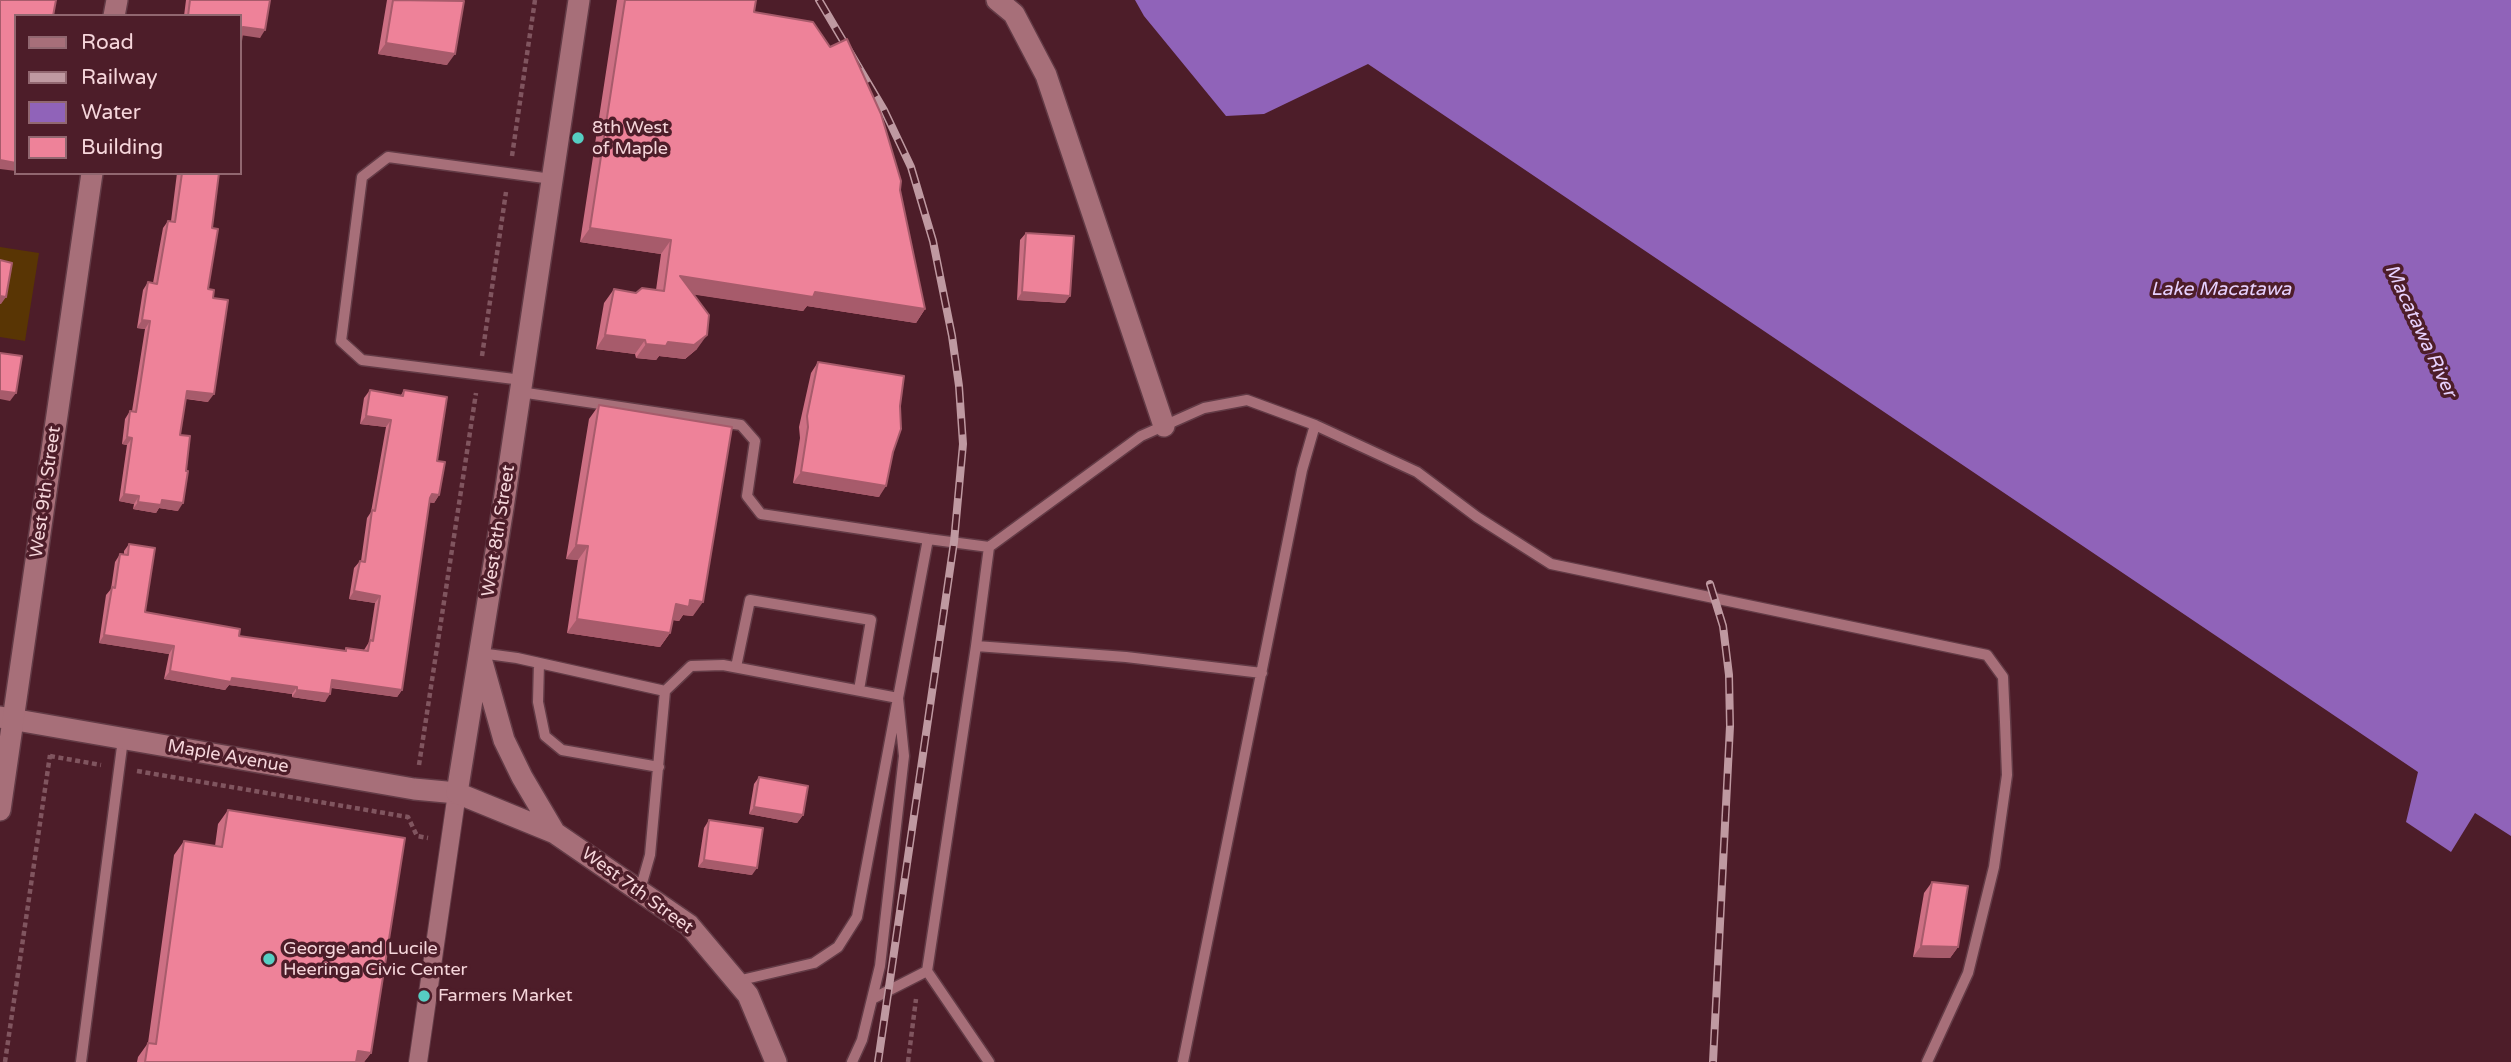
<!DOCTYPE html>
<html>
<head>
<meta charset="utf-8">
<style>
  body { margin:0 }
  #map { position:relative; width:2511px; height:1062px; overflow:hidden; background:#4d1d29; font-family:"Varela Round",sans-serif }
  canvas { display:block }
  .legend { position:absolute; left:14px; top:14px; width:228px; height:161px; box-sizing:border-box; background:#4d1d29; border:2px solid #916770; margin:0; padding:9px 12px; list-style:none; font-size:21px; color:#f6d6db }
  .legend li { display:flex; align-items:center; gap:14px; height:35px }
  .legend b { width:35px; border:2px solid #916770 }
</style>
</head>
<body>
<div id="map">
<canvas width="2511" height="1062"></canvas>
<ul class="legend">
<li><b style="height:9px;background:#a76f79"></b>Road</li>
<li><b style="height:9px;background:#bf99a1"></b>Railway</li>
<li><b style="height:19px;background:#9063b9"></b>Water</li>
<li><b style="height:19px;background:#ee8299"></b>Building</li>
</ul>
</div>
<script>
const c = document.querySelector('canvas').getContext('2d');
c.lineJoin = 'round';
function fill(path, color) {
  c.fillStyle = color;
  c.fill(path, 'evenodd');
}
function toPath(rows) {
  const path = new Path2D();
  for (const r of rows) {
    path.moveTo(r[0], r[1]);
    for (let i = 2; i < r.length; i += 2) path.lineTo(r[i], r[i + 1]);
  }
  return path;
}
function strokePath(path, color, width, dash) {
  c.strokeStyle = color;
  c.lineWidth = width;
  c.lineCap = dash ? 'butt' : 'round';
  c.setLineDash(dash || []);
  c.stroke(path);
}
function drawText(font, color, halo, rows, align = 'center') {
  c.font = font + ' "Varela Round",sans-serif';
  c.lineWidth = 7;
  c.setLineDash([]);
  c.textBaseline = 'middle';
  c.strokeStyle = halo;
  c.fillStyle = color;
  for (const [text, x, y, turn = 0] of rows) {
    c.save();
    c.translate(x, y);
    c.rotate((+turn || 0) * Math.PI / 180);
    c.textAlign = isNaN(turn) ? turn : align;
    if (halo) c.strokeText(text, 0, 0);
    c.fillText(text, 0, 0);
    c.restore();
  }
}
const green = toPath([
  [0,247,39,253,25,341,0,337]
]);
const water = toPath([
  [1135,0,2511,0,2511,836,2475,813,2451,852,2406,822,2418,772,1368,64,1264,114,1226,116,1144,16]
]);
const path = toPath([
  [512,156,535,0],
  [482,356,506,192],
  [50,756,101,765],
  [419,765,476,393],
  [137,771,408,817,417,836,428,838],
  [5,1062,50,755],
  [908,1062,916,999]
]);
const service = toPath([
  [522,380,362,360,341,341,362,177,388,157,552,179],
  [520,392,741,425,755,441,747,496,761,514,928,539,898,698,904,756,880,966,862,1040,852,1062],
  [1315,425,1417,472,1477,517,1551,564,1987,655,2003,677,2005,722,2007,775,1994,867,1968,973,1927,1062],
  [928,539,989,547,1141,436,1204,408,1247,400,1315,425,1302,470,1183,1062],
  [989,547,976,646,1126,657,1262,673],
  [480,653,517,658,665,691],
  [539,663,538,702,545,736,562,750,659,767],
  [736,667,750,600,871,620,859,690],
  [640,890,650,855,665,691,691,666,723,665,898,698,857,917,838,947,814,963,737,981],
  [927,971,989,1062],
  [872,999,927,971,976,646],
  [81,1062,123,739]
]);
const pedestrian = toPath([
  [418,1062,457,793]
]);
const minor = toPath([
  [997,0,1014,14,1046,75,1164,426],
  [0,717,414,789,457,793]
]);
const tertiary = toPath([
  [579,0,503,508,457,793,555,833,689,925,748,995,776,1062],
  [114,16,117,0],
  [482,662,504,740,522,777,555,833],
  [0,810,92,173]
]);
const rail = toPath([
  [819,0,884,110,911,167,933,241,952,336,959,386,963,444,954,542,878,1062],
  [1710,584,1723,626,1729,675,1730,726,1713,1062]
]);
const wall = toPath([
  [186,0,270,0,260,38,240,16,184,16],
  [387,0,460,0,447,65,378,54],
  [617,0,756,0,754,12,900,190,925,309,916,323,807,306,803,311,693,294,697,349,685,359,659,356,656,360,636,358,635,354,596,349,604,303,614,289,636,293,656,290,661,254,580,242],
  [177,173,219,173,212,228,208,289,213,298,208,402,186,399,180,435,178,511,159,508,156,513,133,509,134,504,119,501,127,445,122,444,125,419,130,411,132,411,145,329,137,328,143,290,148,282,153,283,163,228,168,221,171,221],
  [1026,233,1065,303,1017,300,1020,240],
  [818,362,893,452,879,497,793,483,800,438,799,427,811,373],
  [370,390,401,395,404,390,437,461,439,495,434,503,429,502,402,690,397,697,331,688,325,702,292,697,292,694,229,685,225,690,164,679,169,654,99,643,106,595,111,589,115,562,120,554,124,555,124,551,129,544,145,612,239,636,345,651,346,648,364,650,369,642,375,603,349,599,354,568,360,561,361,561,367,518,371,512,386,427,360,424,364,398],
  [599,405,693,616,683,615,679,621,673,620,670,633,660,647,567,633,578,560,566,559,589,419],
  [759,777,803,815,797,823,749,814,754,784],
  [228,810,371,1053,364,1062,137,1062,138,1057,148,1043,174,855,184,841,215,846,218,824],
  [709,820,752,875,698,867,704,828],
  [1932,882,1958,947,1950,958,1913,957,1924,893]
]);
const shadedWall = toPath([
  [243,27,265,30,260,38,240,35],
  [386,43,455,54,447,65,378,54],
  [0,160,16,163,16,171,0,169],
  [590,228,671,240,661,254,580,242],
  [680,276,815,292,925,309,916,323,807,306,803,311,670,291],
  [1022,292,1070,296,1065,303,1017,300],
  [0,296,6,297,1,304,0,304],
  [142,320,150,321,145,329,137,328],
  [605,335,645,340,635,354,596,349],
  [707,335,697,349,685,359,659,356,656,360,636,358,646,344],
  [0,391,16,393,10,401,0,399],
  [187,391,214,394,208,402,182,398],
  [366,416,391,420,386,427,360,424],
  [127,437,132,438,127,445,122,444],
  [801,472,886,486,879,497,793,483],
  [124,494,139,496,134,504,119,501],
  [432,494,439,495,434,503,426,502],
  [162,500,183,503,178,511,159,508,156,513,133,509,138,502],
  [576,545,588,546,578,560,566,559],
  [354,591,380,596,375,603,349,599],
  [690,600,703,602,693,616,683,615,679,621,666,619,676,604],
  [577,619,670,633,660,647,567,633],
  [104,635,174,646,169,654,99,643],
  [170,671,232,678,297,687,292,694,229,685,225,690,164,679],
  [332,680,402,690,397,697,327,687],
  [297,690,330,694,325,702,292,697],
  [754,807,803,815,797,823,749,814],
  [704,860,757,868,752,875,698,867],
  [1921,946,1958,947,1950,958,1913,957],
  [358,1051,371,1053,364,1062,350,1062]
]);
const building = toPath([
  [0,0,56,0,53,16,16,16,16,163,0,160,0,0],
  [190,0,270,0,265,30,243,27,240,48,240,16,188,16,190,0],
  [393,0,464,1,455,54,386,43,393,0],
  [625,0,756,0,754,12,813,22,830,47,847,39,881,114,901,181,900,190,925,309,815,292,813,297,680,276,709,315,707,335,694,345,668,342,666,346,646,344,645,340,605,335,614,289,636,293,642,288,664,291,671,240,590,228,625,0],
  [182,173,219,173,212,228,218,229,208,289,214,290,213,298,228,300,214,394,187,391,180,435,190,436,186,471,188,471,183,503,162,500,161,505,138,502,139,496,124,494,132,438,127,437,130,411,136,412,150,321,142,320,148,282,157,284,168,221,175,222,182,173],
  [1026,233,1074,236,1070,296,1022,292,1026,233],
  [0,260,12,263,6,297,0,296,0,260],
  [0,353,22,356,16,393,0,391,0,353],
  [818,362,904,376,900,406,901,429,893,452,886,486,801,472,808,427,807,416,818,362],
  [370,390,403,396,404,390,447,397,437,461,445,462,439,495,432,494,430,498,402,690,332,680,330,694,297,690,297,687,232,678,231,682,170,671,174,646,104,635,112,587,115,588,120,554,128,555,129,544,155,548,145,612,240,629,239,636,346,651,346,648,368,651,370,640,373,641,380,596,354,591,360,561,365,562,372,510,375,511,391,420,366,416,370,390],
  [599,405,732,427,703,602,690,600,689,607,676,604,670,633,577,619,588,546,576,545,599,405],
  [759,777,808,786,803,815,754,807,759,777],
  [228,810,405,838,371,1053,358,1051,356,1062,145,1062,148,1043,156,1044,184,841,222,847,228,810],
  [709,820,763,828,757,868,704,860,709,820],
  [1932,882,1968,886,1958,947,1921,946,1932,882]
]);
const markers = [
  [578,138,7,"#56cec3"],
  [269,959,7,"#56cec3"],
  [424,996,7,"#56cec3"]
];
const poiNames = [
  ["8th West",592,128],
  ["of Maple",592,149],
  ["George and Lucile",283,949],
  ["Heeringa Civic Center",283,970],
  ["Farmers Market",438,996]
];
const streetNames = [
  ["West 9th Street",46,492,-82],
  ["West 8th Street",499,531,-81],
  ["Maple Avenue",228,757,10],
  ["West 7th Street",637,891,36]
];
const waterNames = [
  ["Lake Macatawa",2221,290],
  ["Macatawa River",2420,331,65]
];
fill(green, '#593504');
fill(water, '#9063b9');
strokePath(service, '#633b46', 13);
strokePath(pedestrian, '#633b46', 20);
strokePath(minor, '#633b46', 24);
strokePath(tertiary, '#633b46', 24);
strokePath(path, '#80555f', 4.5, [5, 3.5]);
strokePath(service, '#a76f79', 10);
strokePath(pedestrian, '#a76f79', 18);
strokePath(minor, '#a76f79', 21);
strokePath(tertiary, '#a76f79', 21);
strokePath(rail, '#bf99a1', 8);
strokePath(rail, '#4d1d29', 5, [16]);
fill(wall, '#cd7084');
fill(shadedWall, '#a75b6b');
fill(building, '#ee8299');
strokePath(building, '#a75b6b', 2);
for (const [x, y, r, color] of markers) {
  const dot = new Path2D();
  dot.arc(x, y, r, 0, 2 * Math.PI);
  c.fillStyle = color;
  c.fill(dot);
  strokePath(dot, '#4d1d29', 2.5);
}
drawText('18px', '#f6d6db', '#4d1d29', poiNames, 'left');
drawText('18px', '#f6d6db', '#4d1d29', streetNames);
drawText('italic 19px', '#e7d1fe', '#4d1d29', waterNames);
</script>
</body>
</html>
